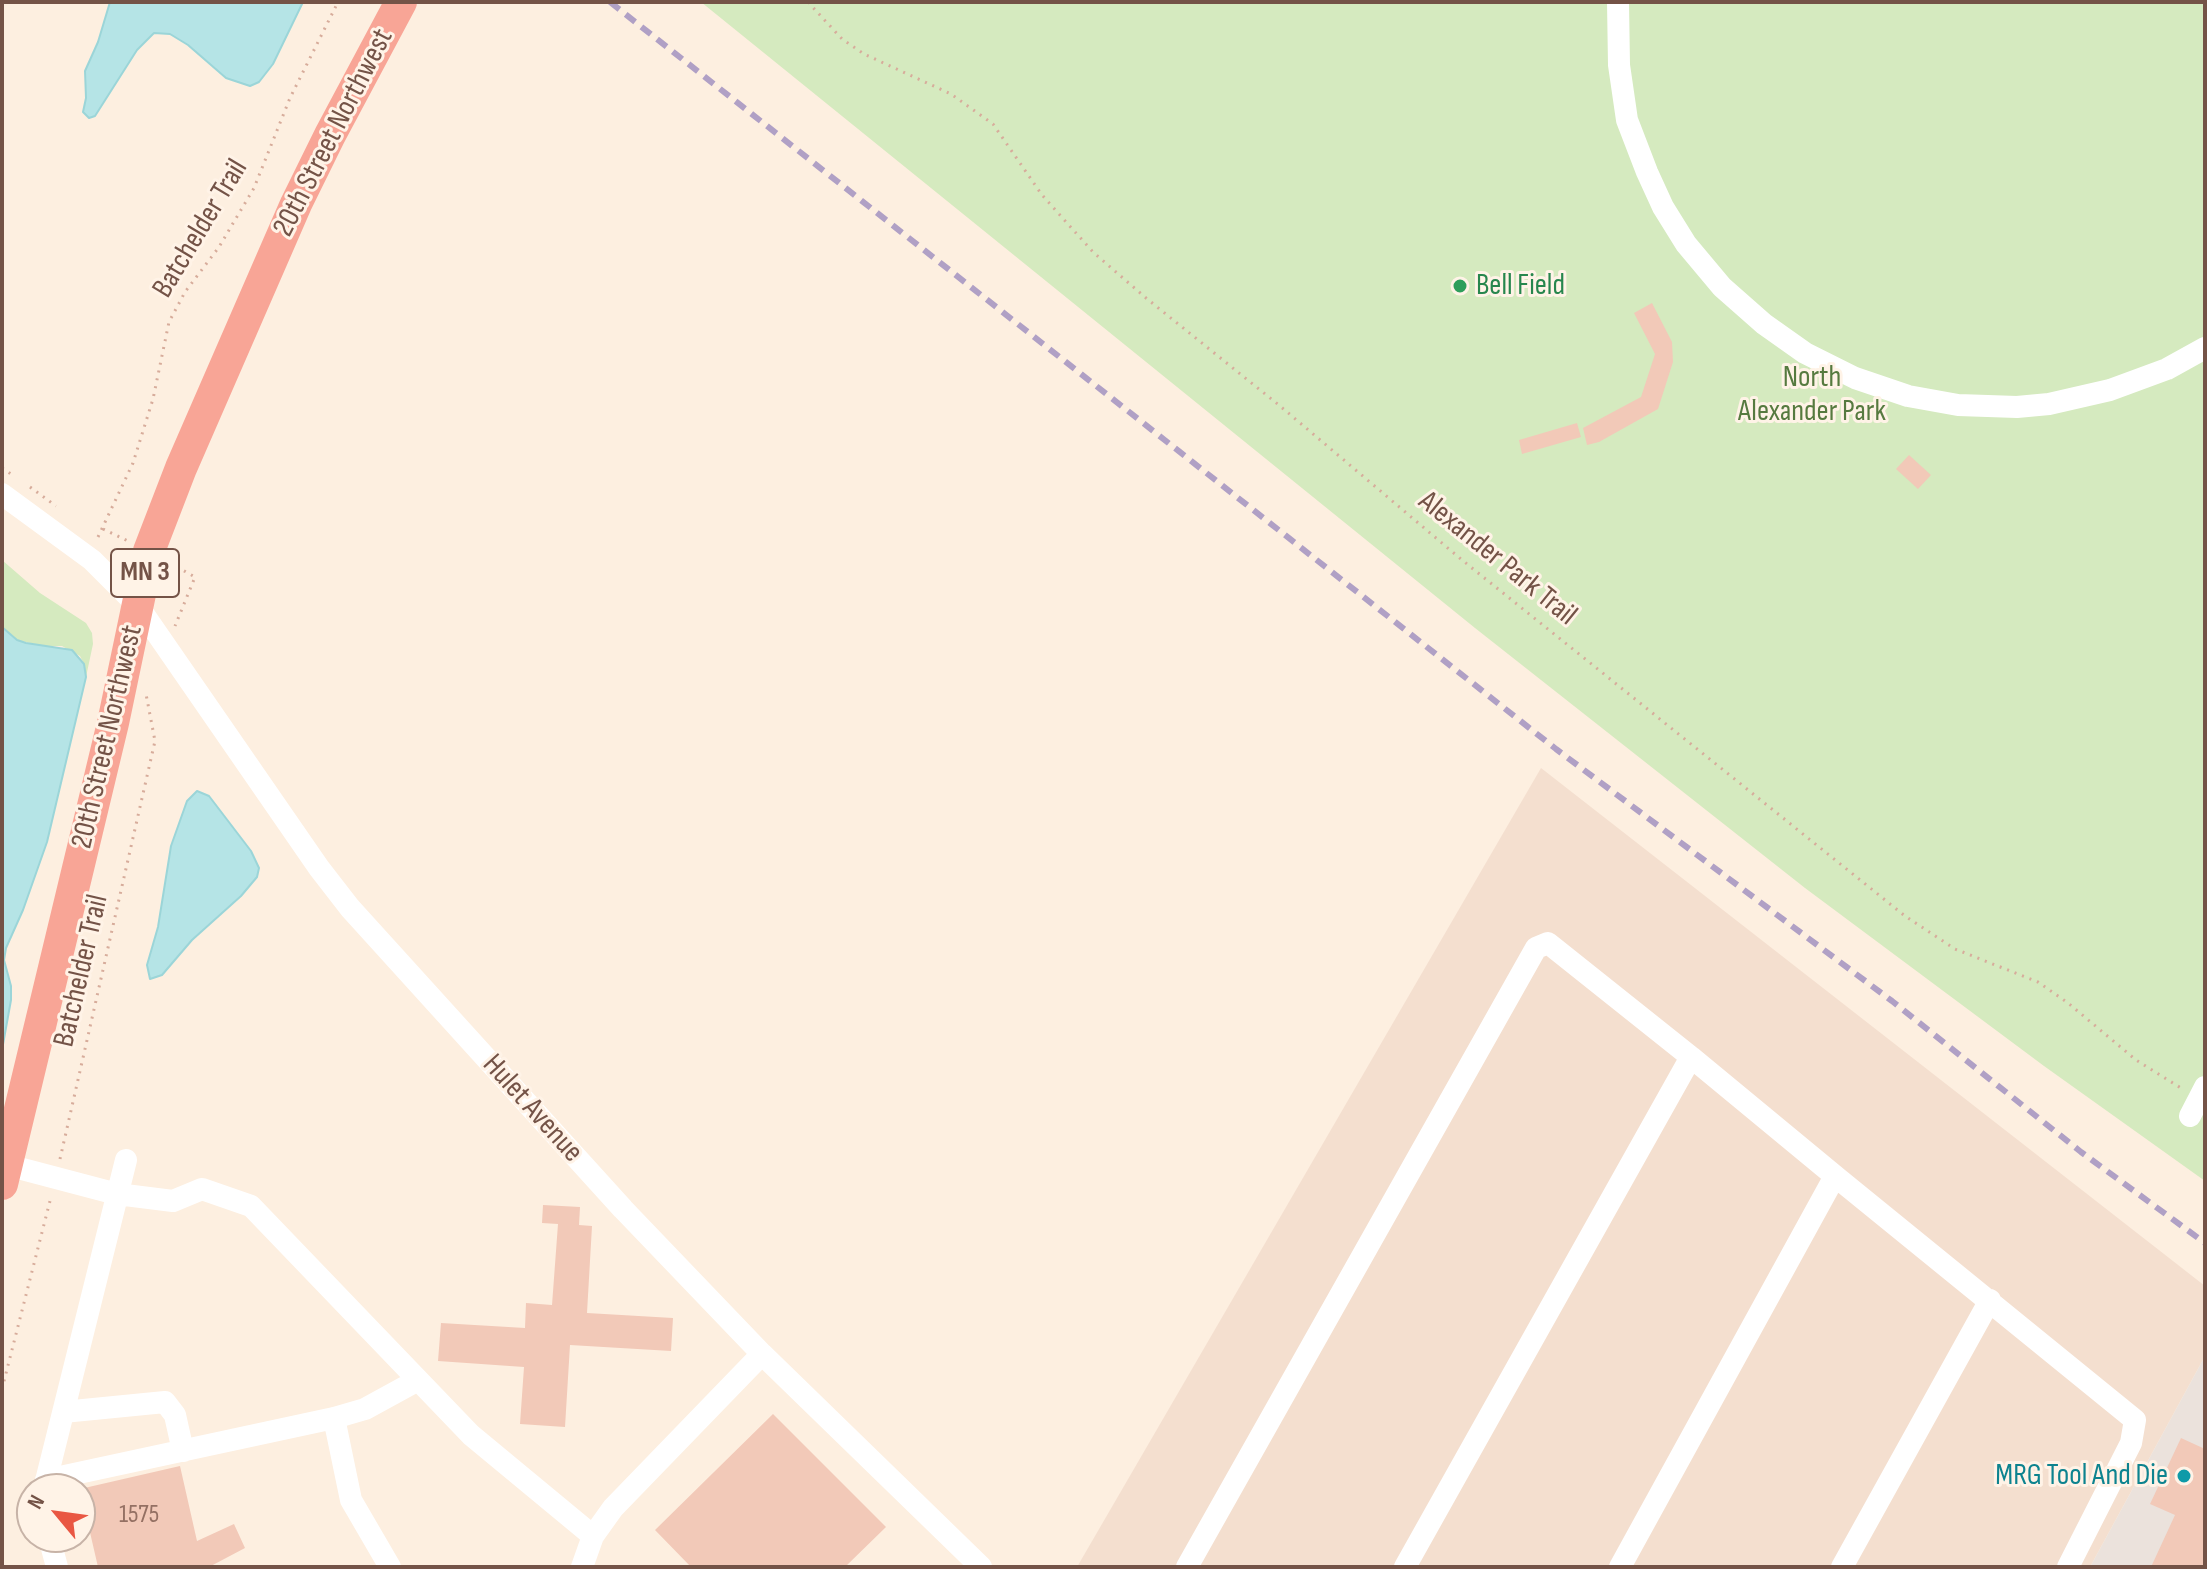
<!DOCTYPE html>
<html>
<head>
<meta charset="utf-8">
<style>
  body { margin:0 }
  #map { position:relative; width:2207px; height:1569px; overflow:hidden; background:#fdefe0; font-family:"Sofia Sans Condensed",sans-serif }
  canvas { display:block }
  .frame { position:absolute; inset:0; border:4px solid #745347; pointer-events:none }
  .north { position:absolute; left:16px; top:1473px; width:80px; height:80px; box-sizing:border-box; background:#fff3e7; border:2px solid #c7b3a7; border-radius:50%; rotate:299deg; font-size:22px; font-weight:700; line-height:32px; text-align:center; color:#745347 }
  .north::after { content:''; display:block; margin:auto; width:28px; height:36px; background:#e95743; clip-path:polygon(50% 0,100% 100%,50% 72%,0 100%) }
</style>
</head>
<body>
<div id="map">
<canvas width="2207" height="1569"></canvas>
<div class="frame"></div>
<div class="north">N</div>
</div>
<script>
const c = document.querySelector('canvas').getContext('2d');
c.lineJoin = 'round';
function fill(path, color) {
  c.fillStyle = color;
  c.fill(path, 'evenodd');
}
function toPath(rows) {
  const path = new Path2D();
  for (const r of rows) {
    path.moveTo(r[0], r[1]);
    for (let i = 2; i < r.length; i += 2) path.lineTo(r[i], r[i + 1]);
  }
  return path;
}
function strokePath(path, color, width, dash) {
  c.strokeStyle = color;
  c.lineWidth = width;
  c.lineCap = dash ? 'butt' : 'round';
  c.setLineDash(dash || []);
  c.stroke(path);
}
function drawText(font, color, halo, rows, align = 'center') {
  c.font = font + ' "Sofia Sans Condensed",sans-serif';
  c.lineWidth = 6;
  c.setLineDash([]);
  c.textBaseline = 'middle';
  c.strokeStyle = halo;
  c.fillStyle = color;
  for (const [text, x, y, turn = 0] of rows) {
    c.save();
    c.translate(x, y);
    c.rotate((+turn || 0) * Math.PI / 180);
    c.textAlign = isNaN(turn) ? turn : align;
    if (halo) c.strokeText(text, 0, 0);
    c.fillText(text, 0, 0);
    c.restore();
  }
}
const residential = toPath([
  [1541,768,2205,1286,2205,1356,2090,1567,1077,1567]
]);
const industrial = toPath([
  [2205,1356,2205,1567,2090,1567]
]);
const green = toPath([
  [701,2,2205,2,2205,1181,2044,1066,1805,888,1475,628],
  [2,560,40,593,86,623,92,633,93,644,86,677,84,664,80,656,62,646,43,646,17,640,2,627]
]);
const water = toPath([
  [110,2,303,2,273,64,259,82,250,86,226,78,188,45,170,34,154,33,137,50,95,116,89,118,83,112,86,98,85,71,98,42,110,2],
  [2,627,17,640,26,643,72,650,84,664,86,677,47,842,23,910,6,948,4,960,11,986,11,1000,2,1050,2,627],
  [197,791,209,796,251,851,259,868,257,877,241,896,192,940,162,975,150,979,147,965,158,927,171,846,187,801,197,791]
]);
const building = toPath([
  [1652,303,1672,342,1673,362,1658,409,1599,442,1587,445,1583,428,1641,397,1655,354,1634,313],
  [1577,423,1581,437,1522,454,1519,440],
  [1909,455,1931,475,1918,489,1896,469],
  [543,1205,580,1207,579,1225,592,1226,587,1313,673,1318,671,1351,570,1345,565,1427,520,1424,524,1367,438,1361,441,1323,525,1328,526,1303,552,1305,558,1224,542,1223],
  [773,1414,886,1527,845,1567,691,1567,655,1530],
  [2181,1438,2205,1449,2205,1567,2151,1567,2175,1515,2150,1504],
  [180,1466,197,1541,234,1524,245,1548,209,1567,98,1567,80,1489]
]);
const path = toPath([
  [808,2,842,39,864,54,951,94,993,124,1042,195,1093,252,1146,298,1280,406,1462,560,1905,916,1955,949,2038,982,2068,1003,2136,1060,2181,1088],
  [2,468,14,476],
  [30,487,56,506],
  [103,529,128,541],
  [98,537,133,463,153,399,169,322,185,292,219,247,254,188,290,98,338,2],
  [170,563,195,577,175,626],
  [60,1159,155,741,146,694],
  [2,1389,51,1197]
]);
const minor = toPath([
  [1618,2,1619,65,1627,120,1647,172,1663,207,1686,244,1722,287,1764,324,1805,353,1855,378,1908,396,1958,405,2017,407,2049,404,2110,390,2167,369,2205,348],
  [2,494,92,560,138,606,319,868,350,908,623,1209,762,1354,981,1567],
  [1691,1057,1835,1176],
  [2190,1116,2205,1087],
  [7,1165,117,1194,173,1201,202,1189,251,1206,471,1435,593,1536],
  [63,1412,165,1402,175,1415,183,1451],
  [334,1418,351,1500,390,1567],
  [46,1480,334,1418,365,1409,418,1380],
  [44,1489,126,1160],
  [49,1537,57,1567],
  [582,1567,593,1536,613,1508,762,1354],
  [1187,1567,1536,948,1548,943,1691,1057,1405,1567],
  [1620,1567,1835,1176,2135,1420,2131,1443,2068,1567],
  [1842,1567,1990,1300]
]);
const highway = toPath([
  [2,1184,113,723,149,551,181,468,296,204,330,135,401,2]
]);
const rail = toPath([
  [610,2,1556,749,1892,1001,2081,1152,2205,1243]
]);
const markers = [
  [1460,286,8,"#2e9e5b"],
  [2184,1476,8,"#0f9aa8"]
];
const numberNames = [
  ["1575",139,1515]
];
const shields = [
  [145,573,68]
];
const shieldNames = [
  ["MN 3",145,573]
];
const streetNames = [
  ["20th Street Northwest",334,133,-63],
  ["Batchelder Trail",201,229,-59],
  ["Alexander Park Trail",1497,559,39],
  ["20th Street Northwest",108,737,-77],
  ["Batchelder Trail",82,971,-77],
  ["Hulet Avenue",532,1109,48]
];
const leisureNames = [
  ["Bell Field",1476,286]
];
const parkNames = [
  ["North",1812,378],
  ["Alexander Park",1812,412]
];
const cultureNames = [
  ["MRG Tool And Die",2168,1476]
];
fill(residential, '#f4dfcf');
fill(industrial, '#ebe2dc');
fill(green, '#d5eabf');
fill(water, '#b5e4e6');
strokePath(water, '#9bd5d8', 2);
fill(building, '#f2c9b8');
strokePath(path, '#d7ac9b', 3, [2, 6]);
strokePath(minor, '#fff', 22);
strokePath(highway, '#f8a596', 32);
strokePath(rail, '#b0a0c5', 6, [12, 8]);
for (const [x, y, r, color] of markers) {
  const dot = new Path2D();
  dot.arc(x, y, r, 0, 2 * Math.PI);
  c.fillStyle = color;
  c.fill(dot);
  strokePath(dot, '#fff3e7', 3);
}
drawText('26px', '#947063', null, numberNames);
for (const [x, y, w] of shields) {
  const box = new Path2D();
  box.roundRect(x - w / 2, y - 24, w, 48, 6);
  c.fillStyle = '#fff3e7';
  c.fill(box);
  strokePath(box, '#745347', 2);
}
drawText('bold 28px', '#745347', null, shieldNames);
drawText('30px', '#745347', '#fff3e7', streetNames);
drawText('30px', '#27864d', '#fff3e7', leisureNames, 'left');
drawText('30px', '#567a3f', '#fff3e7', parkNames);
drawText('30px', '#0d838f', '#fff3e7', cultureNames, 'right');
</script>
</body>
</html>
